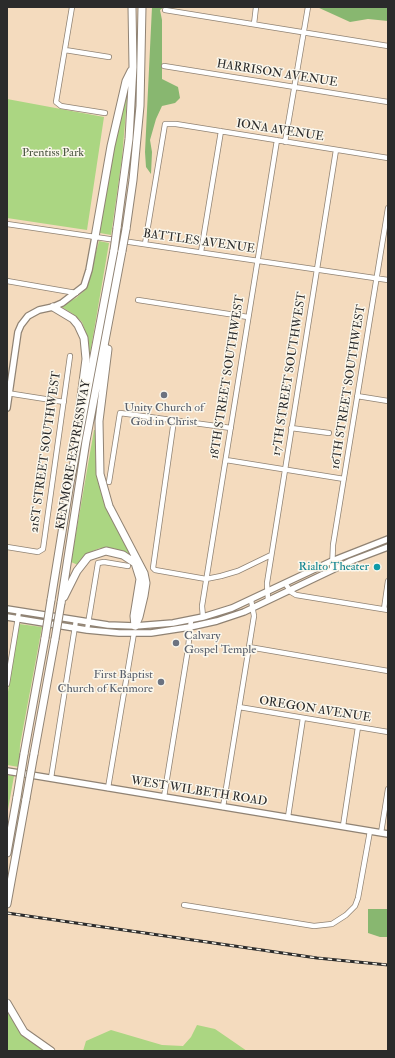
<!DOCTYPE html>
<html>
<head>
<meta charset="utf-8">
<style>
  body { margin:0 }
  #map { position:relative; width:395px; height:1058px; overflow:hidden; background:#f4dbbe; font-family:"IM FELL Double Pica",serif }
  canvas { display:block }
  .frame { position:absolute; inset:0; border:8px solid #2b2b2b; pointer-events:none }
</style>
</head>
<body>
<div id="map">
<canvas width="395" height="1058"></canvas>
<div class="frame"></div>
</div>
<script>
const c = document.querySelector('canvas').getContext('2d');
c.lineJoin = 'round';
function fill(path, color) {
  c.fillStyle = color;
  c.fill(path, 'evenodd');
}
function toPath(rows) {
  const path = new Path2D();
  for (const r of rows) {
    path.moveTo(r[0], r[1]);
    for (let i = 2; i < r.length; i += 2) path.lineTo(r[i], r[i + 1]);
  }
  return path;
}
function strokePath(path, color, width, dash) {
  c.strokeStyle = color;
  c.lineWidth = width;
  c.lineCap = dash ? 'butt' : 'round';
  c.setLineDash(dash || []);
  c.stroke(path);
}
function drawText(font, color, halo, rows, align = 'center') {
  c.font = font + ' "IM FELL Double Pica",serif';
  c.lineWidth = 3;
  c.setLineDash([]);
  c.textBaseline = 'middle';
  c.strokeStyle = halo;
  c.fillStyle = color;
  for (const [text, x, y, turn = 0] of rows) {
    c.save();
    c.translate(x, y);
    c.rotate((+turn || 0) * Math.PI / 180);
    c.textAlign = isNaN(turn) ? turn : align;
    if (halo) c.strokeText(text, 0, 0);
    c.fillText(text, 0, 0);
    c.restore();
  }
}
const green = toPath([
  [128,87,122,158,111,235,100,233,99,227,111,156],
  [7,99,104,117,87,230,7,218],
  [99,241,109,243,90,354,88,353,88,339,82,322,73,314,60,306,76,298,86,289],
  [94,430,96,430,95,450,97,476,105,503,120,534,136,561,127,554,113,548,100,548,88,553,78,565,71,562],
  [19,624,42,627,20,745,19,767,7,765,7,698],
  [7,775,14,776,7,815],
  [7,1010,21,1032,45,1051,7,1051],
  [197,1025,215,1029,247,1051,83,1051,86,1041,111,1030,162,1045,183,1046,191,1037]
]);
const forest = toPath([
  [152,7,164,7,160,10,162,20,162,79,178,87,180,98,175,103,162,106,156,119,150,140,152,152,151,174,146,167,145,152],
  [317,7,388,7,388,21,368,19,350,22],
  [368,909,388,909,388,937,380,937,368,933]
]);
const minor = toPath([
  [72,7,56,102,61,106,105,113],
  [165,10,388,46],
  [254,24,256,7],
  [65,50,109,57],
  [164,66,388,102],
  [285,142,308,7],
  [7,224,388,280],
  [145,244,165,124,176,124,388,158],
  [201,252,221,131],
  [7,281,76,293],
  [138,300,248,317],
  [7,393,64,402],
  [357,396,388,401],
  [174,420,153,568,155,570,206,579,221,576,238,571,271,555],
  [291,428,329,433],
  [226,460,344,479],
  [109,482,120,413,231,428],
  [7,547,38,552,43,549,70,356],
  [332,570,333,545,388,208],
  [285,583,291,592,296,595,388,610],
  [268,600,267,583,336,150],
  [384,609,388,581],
  [203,617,202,606,277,140],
  [87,630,98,563,104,562,128,566],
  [249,647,388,671],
  [7,684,19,611],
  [239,707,388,732],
  [51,778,76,620],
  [108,788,134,633],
  [164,797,188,649,191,620],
  [223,807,254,616,251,600],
  [288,817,303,718],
  [343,826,358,727],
  [381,833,388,789],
  [184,905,314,926,332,924,346,915,355,906,358,898,370,831]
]);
const major = toPath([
  [7,408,18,332,21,325,28,316,39,310,53,307,62,303,84,286,89,270,95,237],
  [7,609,108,625,135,626,173,623,203,617,232,608,332,561,388,539],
  [7,617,87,630,119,633,151,633,190,627,217,621,244,612,351,561,388,547],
  [7,771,388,834]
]);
const highway = toPath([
  [117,228,129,139,133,67,132,7],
  [126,229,133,180,140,106,142,7],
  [95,237,111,146,126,81,131,71],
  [53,307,73,319,78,325,84,338,86,359,80,405],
  [108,349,99,421,100,474,109,506,144,573,146,583,144,596,139,617,135,626],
  [64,597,77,571,88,557,106,551,123,555,135,563,140,579,134,616,135,626],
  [51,600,70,483,114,250],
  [61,603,86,441,122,251],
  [24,754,45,638],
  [34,754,55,639],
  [7,853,17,797],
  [7,904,26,799],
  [7,1003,24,1032,51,1051]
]);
const rail = toPath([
  [7,913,317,958,388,965]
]);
const highwayBridge = toPath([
  [114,250,117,228],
  [122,251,126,229],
  [45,638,51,600],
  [55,639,61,603],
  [17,797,24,754],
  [26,799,34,754]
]);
const markers = [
  [164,395,4,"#6b7280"],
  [377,567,4,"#0f9aa8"],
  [176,643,4,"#6b7280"],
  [161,682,4,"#6b7280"]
];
const streetNames = [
  ["HARRISON AVENUE",277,74,9],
  ["IONA AVENUE",280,131,9],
  ["BATTLES AVENUE",199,242,8],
  ["17TH STREET SOUTHWEST",290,374,-81],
  ["18TH STREET SOUTHWEST",228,377,-81],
  ["16TH STREET SOUTHWEST",349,387,-81],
  ["21ST STREET SOUTHWEST",46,452,-82],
  ["KENMORE EXPRESSWAY",74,455,-80],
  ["OREGON AVENUE",315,710,9],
  ["WEST WILBETH ROAD",199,792,9]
];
const parkNames = [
  ["Prentiss Park",53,153]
];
const worshipNames = [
  ["Unity Church of",164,408],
  ["God in Christ",164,422],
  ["Calvary",184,636,"left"],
  ["Gospel Temple",184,650,"left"],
  ["First Baptist",153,675,"right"],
  ["Church of Kenmore",153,689,"right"]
];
const cultureNames = [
  ["Rialto Theater",369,567]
];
fill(green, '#abd682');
fill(forest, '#88b770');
strokePath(minor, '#908374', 6);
strokePath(major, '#908374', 8);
strokePath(highway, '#908374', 9);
strokePath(minor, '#fff', 4.5);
strokePath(major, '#fff', 5.5);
strokePath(highway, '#fff', 7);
strokePath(rail, '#2b2b2b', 3);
strokePath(rail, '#fbf7ec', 1.5, [4.5]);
strokePath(highwayBridge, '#908374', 9, []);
strokePath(highwayBridge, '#fff', 7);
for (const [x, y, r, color] of markers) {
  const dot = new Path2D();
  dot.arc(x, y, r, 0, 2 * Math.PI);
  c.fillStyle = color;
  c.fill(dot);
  strokePath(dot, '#fbf7ec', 1.5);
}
drawText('12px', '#2b2b2b', '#fbf7ec', streetNames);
drawText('12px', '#4b5641', '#fbf7ec', parkNames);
drawText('12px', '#5b616d', '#fbf7ec', worshipNames);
drawText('12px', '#0d838f', '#fbf7ec', cultureNames, 'right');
</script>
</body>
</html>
